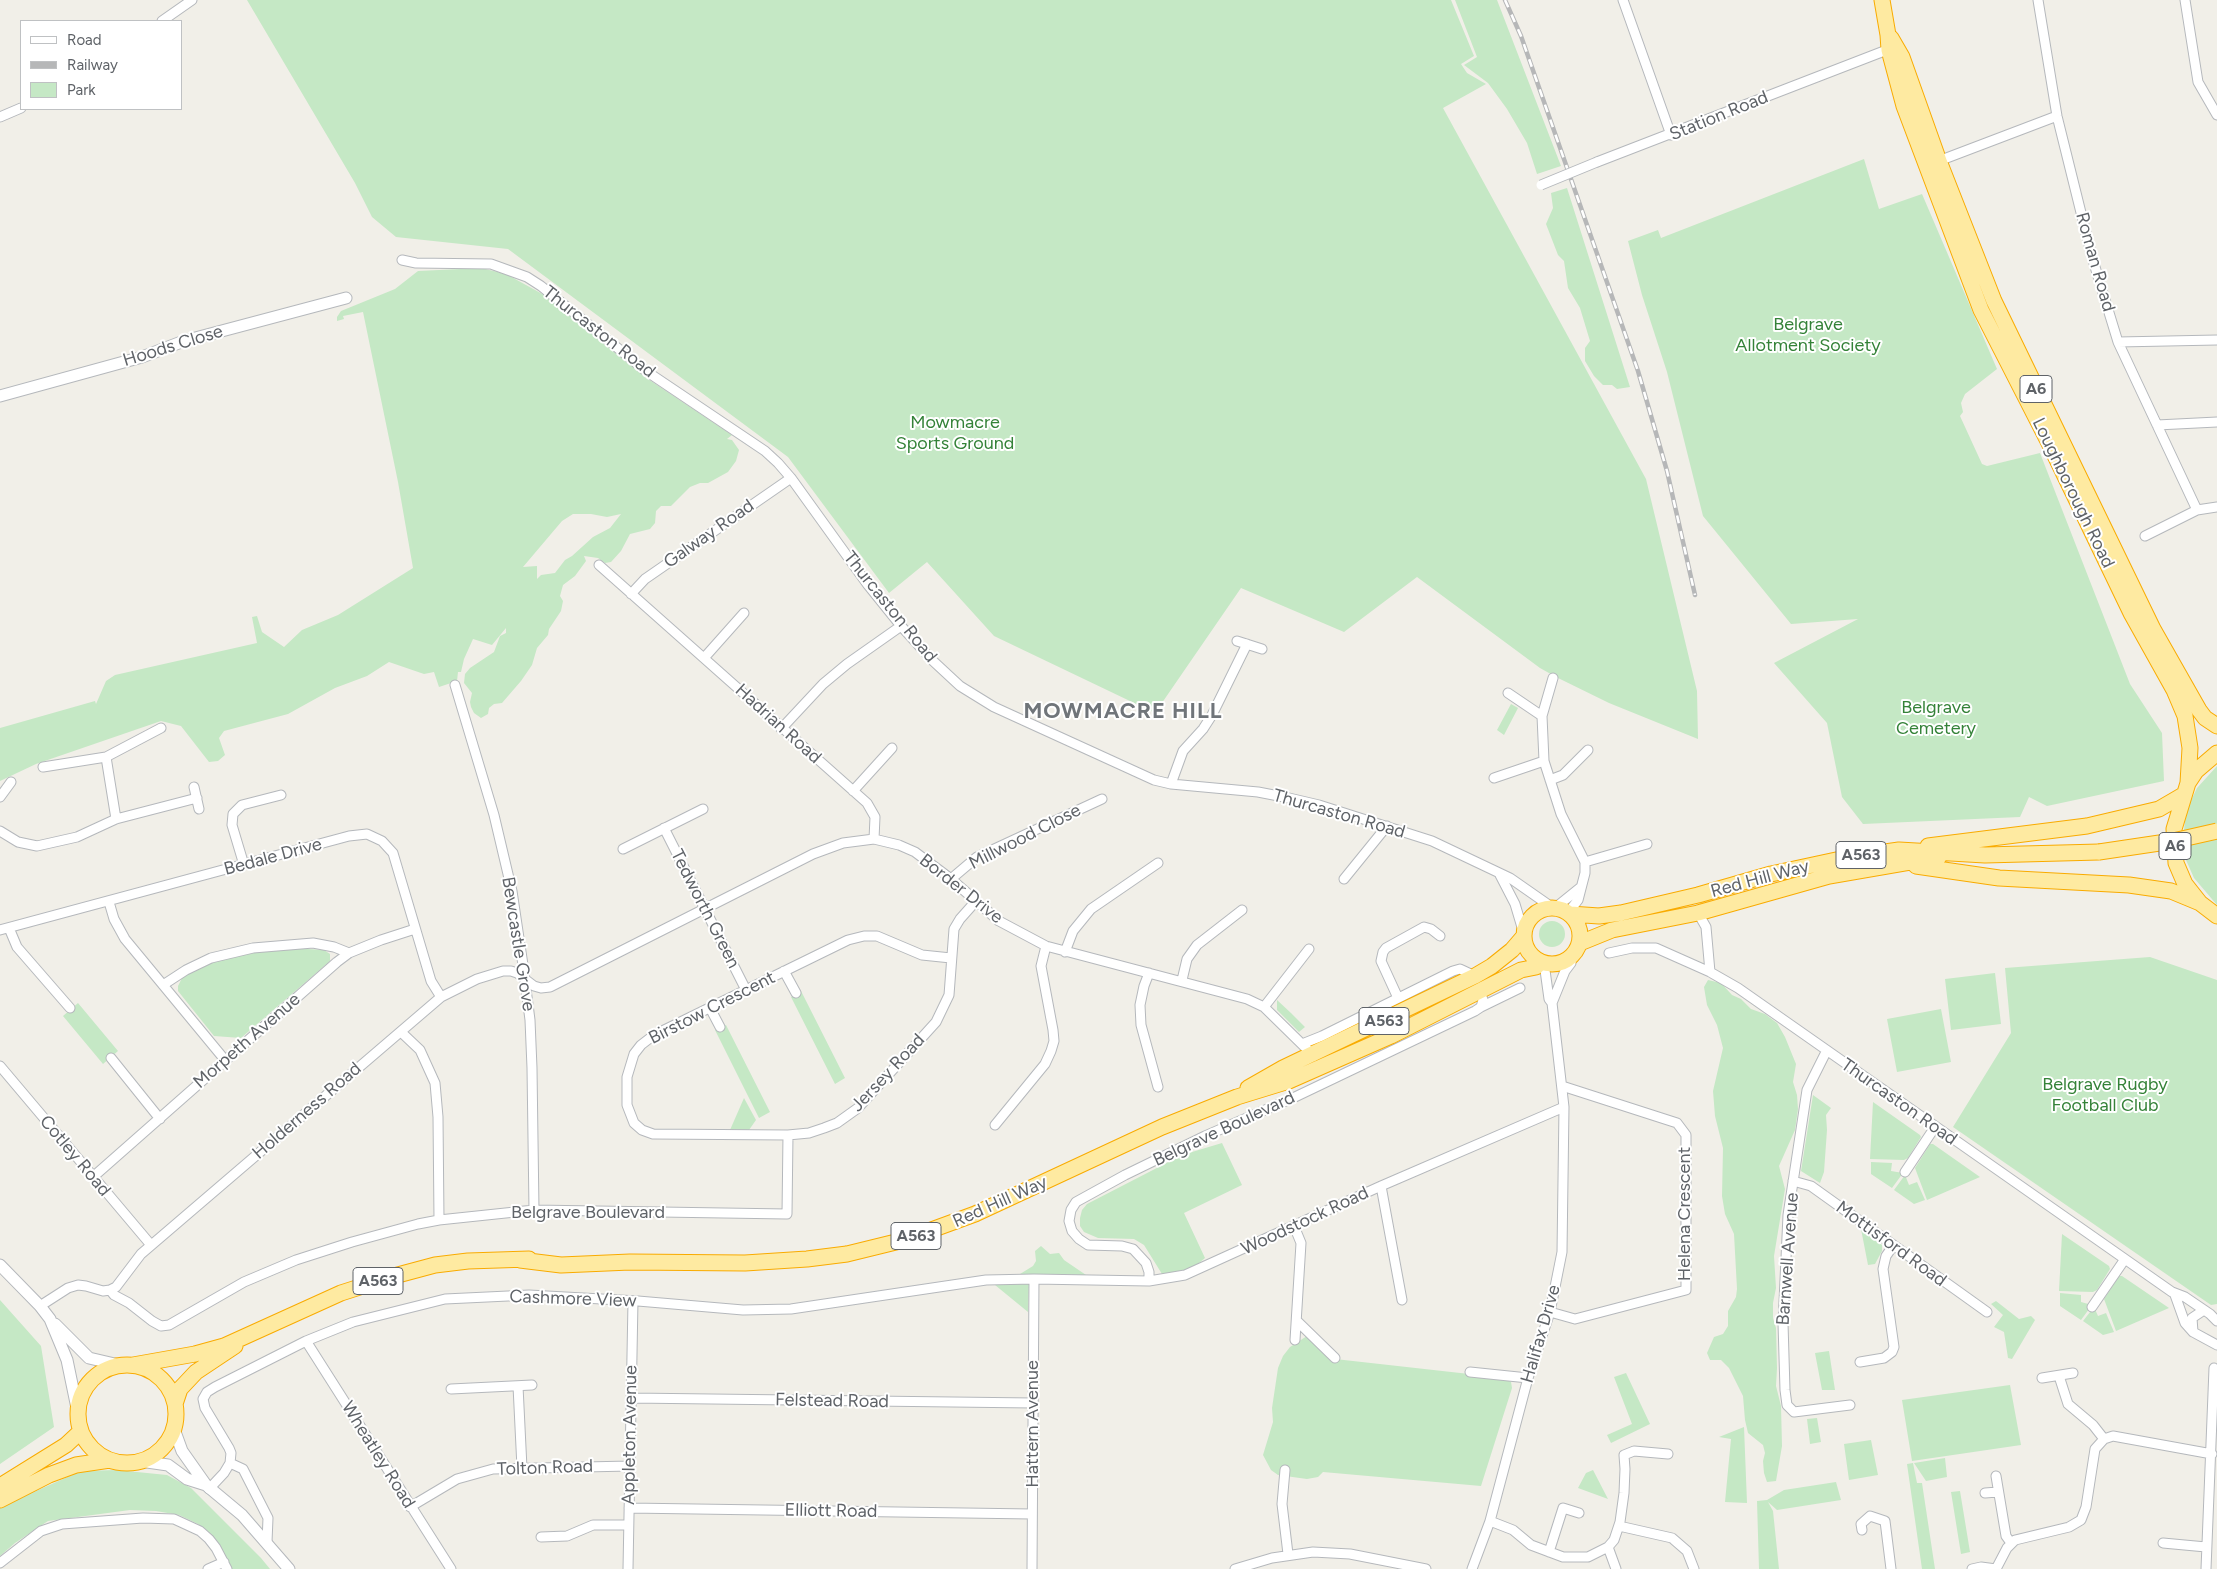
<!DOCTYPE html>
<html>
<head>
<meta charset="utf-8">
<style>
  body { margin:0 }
  #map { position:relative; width:2217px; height:1569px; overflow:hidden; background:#f1efe8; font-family:Figtree,sans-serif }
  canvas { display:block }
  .legend { position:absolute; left:20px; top:20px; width:162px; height:90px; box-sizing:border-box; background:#fff; border:1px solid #bfc1c3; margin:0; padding:6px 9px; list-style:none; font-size:15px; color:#5f6368 }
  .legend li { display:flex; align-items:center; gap:10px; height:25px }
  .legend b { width:25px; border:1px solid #bfc1c3 }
</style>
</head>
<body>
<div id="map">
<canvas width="2217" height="1569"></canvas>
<ul class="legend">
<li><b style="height:6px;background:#fff"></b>Road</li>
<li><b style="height:6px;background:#b6b7b8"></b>Railway</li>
<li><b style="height:14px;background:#c5e8c5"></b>Park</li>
</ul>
</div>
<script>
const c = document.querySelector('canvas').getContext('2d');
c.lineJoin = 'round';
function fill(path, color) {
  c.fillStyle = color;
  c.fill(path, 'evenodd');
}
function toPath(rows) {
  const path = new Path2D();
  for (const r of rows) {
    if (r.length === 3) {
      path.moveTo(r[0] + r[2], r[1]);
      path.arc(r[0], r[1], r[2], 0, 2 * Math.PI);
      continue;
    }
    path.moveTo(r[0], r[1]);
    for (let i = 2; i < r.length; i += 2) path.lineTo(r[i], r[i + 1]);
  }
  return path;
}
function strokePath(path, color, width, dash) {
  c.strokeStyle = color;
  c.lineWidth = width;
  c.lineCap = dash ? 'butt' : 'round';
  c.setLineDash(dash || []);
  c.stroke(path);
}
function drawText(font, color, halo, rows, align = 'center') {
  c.font = font + ' Figtree,sans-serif';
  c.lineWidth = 4;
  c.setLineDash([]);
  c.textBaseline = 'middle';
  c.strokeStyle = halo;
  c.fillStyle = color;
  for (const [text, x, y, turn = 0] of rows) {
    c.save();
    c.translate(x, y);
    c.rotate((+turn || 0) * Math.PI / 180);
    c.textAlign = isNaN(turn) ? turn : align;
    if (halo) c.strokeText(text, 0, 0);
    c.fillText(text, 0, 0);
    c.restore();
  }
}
const green = toPath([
  [247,0,1451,0,1474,56,1461,64,1467,73,1486,84,1443,108,1646,479,1697,691,1698,739,1609,703,1556,677,1540,668,1417,577,1344,632,1241,588,1155,713,994,636,927,562,889,593,788,457,508,249,396,237,372,217,355,183],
  [1455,0,1497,0,1561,166,1537,174,1527,143,1507,109,1488,83,1464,65,1477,57],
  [1864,159,1879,209,1922,194,1997,369,1965,394,1961,403,1963,412,1960,416,1982,464,1987,466,2040,453,2130,684,2162,733,2164,781,2047,806,2029,797,2020,817,1863,824,1842,797,1827,723,1774,663,1858,619,1791,624,1703,516,1667,372,1642,295,1628,241,1658,230,1661,238],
  [1567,188,1630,387,1617,389,1612,385,1603,385,1594,376,1585,361,1585,348,1590,341,1580,308,1568,288,1564,261,1558,255,1546,224,1553,208,1551,193],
  [481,268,506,274,546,296,645,377,732,435,727,439,732,440,739,450,736,461,728,472,708,483,700,483,690,487,671,506,661,506,656,511,655,523,650,529,630,534,621,551,611,562,605,563,598,558,584,556,586,561,575,576,563,585,560,596,563,601,561,611,549,629,548,635,537,648,532,665,521,681,502,703,494,704,489,708,488,714,481,718,474,713,471,707,470,702,472,693,464,683,465,674,470,668,494,652,500,636,506,633,506,628,492,645,473,639,464,659,461,672,458,672,457,681,439,687,434,672,424,674,389,662,367,676,335,688,288,714,224,731,219,738,225,755,218,761,209,762,181,726,161,721,36,764,0,781,0,728,95,701,96,704,106,681,115,675,257,643,252,617,257,616,262,632,284,647,302,630,338,615,413,568,398,482,363,312,343,316,344,319,337,321,337,317,341,311,395,289,418,271],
  [573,514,591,514,607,517,621,514,610,528,593,537,572,556,565,560,555,573,541,575,537,579,537,566,523,567,562,521],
  [1511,704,1518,708,1504,735,1497,730],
  [2217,766,2217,905,2194,878,2186,860,2184,830,2186,811,2197,788],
  [1552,934,13],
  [292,948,324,950,330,954,330,961,241,1038,214,1036,178,991,178,986,183,976,213,961,244,953],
  [2150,957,2217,980,2217,1304,2211,1305,1953,1127,2011,1033,2005,968],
  [1995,973,2001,1024,1951,1030,1945,979],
  [1708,980,1721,983,1732,995,1741,999,1751,1009,1765,1014,1777,1023,1785,1037,1796,1064,1793,1082,1797,1095,1798,1109,1795,1130,1779,1166,1785,1189,1774,1256,1776,1288,1773,1303,1773,1318,1776,1328,1777,1368,1776,1386,1781,1406,1782,1446,1776,1481,1767,1482,1764,1473,1763,1461,1765,1453,1763,1445,1748,1433,1745,1420,1743,1396,1729,1368,1721,1360,1710,1360,1707,1353,1714,1337,1723,1334,1728,1326,1728,1311,1736,1297,1737,1289,1734,1234,1725,1214,1722,1196,1723,1148,1715,1116,1713,1091,1723,1048,1717,1025,1707,1005,1704,987],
  [801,991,845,1078,835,1084,791,997],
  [1277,1000,1291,1013,1305,1027,1299,1032,1277,1010],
  [78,1003,118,1051,103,1064,63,1016],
  [1941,1009,1951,1062,1897,1072,1887,1019],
  [726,1025,770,1112,759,1118,715,1030],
  [1813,1095,1831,1108,1826,1115,1827,1130,1824,1172,1820,1183,1801,1171],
  [744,1098,756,1120,749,1130,730,1130],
  [1873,1102,1920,1135,1921,1137,1908,1158,1904,1160,1870,1159],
  [1222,1143,1242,1185,1184,1213,1205,1258,1185,1275,1162,1274,1144,1245,1134,1239,1098,1238,1084,1232,1080,1226,1080,1218,1082,1210,1087,1204,1182,1155],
  [1930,1144,1933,1144,1980,1177,1927,1200,1915,1168],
  [1871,1162,1892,1163,1891,1171,1903,1173,1892,1188,1871,1174],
  [1905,1175,1909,1185,1917,1182,1925,1200,1914,1204,1894,1190],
  [1861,1229,1882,1245,1882,1251,1875,1264,1868,1265],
  [2062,1234,2109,1266,2110,1269,2097,1290,2093,1292,2059,1291],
  [1041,1246,1050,1254,1059,1253,1064,1260,1086,1275,1020,1274,1033,1266,1036,1261,1035,1251],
  [2119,1276,2122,1276,2169,1308,2116,1331,2104,1299],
  [1029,1283,1028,1312,995,1285],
  [2060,1293,2081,1295,2081,1302,2092,1305,2081,1320,2060,1306],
  [0,1300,41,1346,54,1427,0,1464],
  [1996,1301,2019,1319,2031,1316,2035,1320,2012,1359,2008,1358,2004,1332,1994,1327,2003,1315,1991,1304],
  [2094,1307,2098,1316,2106,1313,2114,1332,2103,1335,2083,1321],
  [1307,1336,1335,1359,1505,1378,1511,1382,1512,1388,1481,1486,1323,1472,1318,1477,1307,1479,1278,1475,1271,1470,1263,1455,1273,1422,1272,1408,1278,1368,1283,1356,1290,1347],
  [1829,1351,1835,1390,1822,1390,1815,1353],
  [1626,1373,1650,1424,1611,1443,1607,1435,1632,1424,1614,1377],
  [2010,1385,2021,1445,1912,1461,1902,1400],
  [1817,1418,1821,1442,1810,1444,1807,1419],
  [1744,1427,1747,1503,1725,1502,1731,1439,1719,1437],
  [1871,1440,1878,1475,1849,1480,1844,1444],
  [1945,1458,1947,1477,1926,1481,1914,1463],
  [1913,1463,1917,1483,1922,1483,1935,1569,1922,1569,1907,1464],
  [117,1470,167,1475,191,1488,261,1558,270,1569,232,1569,220,1545,198,1524,179,1515,156,1511,130,1510,48,1521,15,1543,0,1556,0,1507,81,1471],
  [1593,1470,1608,1499,1578,1488,1586,1473],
  [1836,1482,1841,1500,1777,1510,1768,1502,1773,1511,1779,1569,1759,1569,1757,1501,1767,1500,1784,1490],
  [1960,1491,1970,1552,1961,1554,1951,1492]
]);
const minor = toPath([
  [1623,0,1671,135],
  [2038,0,2057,116,2092,257,2118,342,2197,510],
  [2185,0,2198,82,2217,115],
  [162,21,192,0],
  [0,117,21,108],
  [1597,162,1892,48],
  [1936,162,2057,116],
  [402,260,416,263,491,264,527,277,541,286,646,371,765,451,778,463,791,478,868,585,901,626,932,660,960,686,994,707,1154,780,1171,784,1258,792,1289,798,1319,805,1432,841,1510,878,1553,908],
  [2118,342,2217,340],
  [2157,425,2217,422],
  [2145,536,2197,510,2217,507],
  [599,565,867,803,875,817,874,839],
  [631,594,645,579,791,478],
  [1237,641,1262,649],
  [704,658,744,613],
  [1553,678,1542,716,1544,761,1561,814,1585,862,1585,873,1578,900,1568,913],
  [455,685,494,815,512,891,523,965,530,1020,532,1068,534,1210],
  [1508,693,1542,716],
  [781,729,823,684,847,664,901,626],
  [106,757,116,819],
  [43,767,106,757,161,728],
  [1494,778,1544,761],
  [1550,780,1563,775,1588,750],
  [1171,784,1183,751,1203,729,1212,715,1247,644],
  [194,787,199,809],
  [853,791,892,748],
  [0,797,11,782],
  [664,828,746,990],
  [0,831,18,842,37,846,77,837,116,819,197,798],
  [623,849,703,809],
  [1585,862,1647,844],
  [244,865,232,825,233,814,242,805,281,795],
  [1500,875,1515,904,1524,934],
  [951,879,977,857,1102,799],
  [1344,879,1387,826],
  [109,902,114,919,125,939,225,1060],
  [1555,908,1581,887],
  [1698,913,1706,927,1710,972],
  [9,928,17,947,70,1008],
  [0,930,349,836,367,834,382,841,393,853,431,981,441,997],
  [1065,952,1073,931,1091,909,1158,863],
  [1609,953,1632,948,1656,948,1710,972,1738,988,2172,1292,2185,1297,2210,1314,2217,1321],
  [784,971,796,993],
  [1149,973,1144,986,1140,1005,1141,1025,1158,1087],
  [1182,980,1187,959,1197,945,1242,910],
  [163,985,186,970,211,958,253,948,313,943,334,947,349,953],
  [1398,998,1381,961,1383,952,1386,948,1424,927,1431,929,1440,936],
  [1552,1003,1565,971,1571,963,1572,957],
  [1264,1007,1309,949],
  [1481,1007,1520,988],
  [710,1008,720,1027],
  [401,1032,420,1050,435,1083,438,1117,439,1220],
  [1302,1044,1322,1036,1453,971,1460,969,1475,976],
  [1826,1052,1807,1090,1788,1215,1783,1323,1785,1390,1787,1405,1794,1412,1850,1405],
  [111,1058,160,1119],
  [0,1066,151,1245],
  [995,1125,1045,1064,1051,1051,1054,1041,1053,1030,1041,966,1046,946],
  [788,1135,653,1134,642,1130,634,1123,627,1105,627,1077,634,1054,641,1045,654,1035,848,940,864,936,877,936,922,955,951,958],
  [1905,1172,1935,1127],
  [93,1177,337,962,349,953,381,940,415,929],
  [1793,1181,1811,1186,1987,1312],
  [1381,1186,1402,1300],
  [1294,1226,1301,1243,1295,1340],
  [1149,1281,1149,1272,1146,1263,1133,1249,1122,1246,1088,1245,1079,1239,1072,1231,1069,1221,1071,1210,1076,1202,1125,1175,1205,1136,1295,1097,1475,1011,1481,1007,1483,1000,1480,991],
  [110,1290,116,1287,141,1254,441,997,477,979,503,971,511,971,517,973,534,986,541,988,550,987,813,854,843,843,874,839,899,845,915,852,951,879,999,921,1046,946,1247,999,1264,1007,1314,1056],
  [2175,1295,2185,1323,2193,1332,2217,1345],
  [40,1306,68,1288,78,1285,86,1286,103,1291,110,1290,114,1295,129,1303,152,1321,161,1326,169,1325,244,1282,296,1260,352,1242,418,1224,439,1220,534,1210,787,1214,788,1135,809,1133,824,1128,837,1123,858,1108,936,1022,949,995,954,929,960,919,976,901],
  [2092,1307,2125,1259],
  [1550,1312,1575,1319,1686,1290,1686,1135,1677,1123,1562,1086],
  [1297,1321,1335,1358],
  [2193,1332,2192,1318,2204,1310],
  [306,1341,451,1569],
  [1860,1362,1884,1358,1892,1352,1894,1347,1883,1269,1886,1256,1893,1246],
  [1470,1372,1528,1378],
  [2059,1376,2068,1404,2093,1425,2104,1439],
  [2042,1378,2073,1373],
  [518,1386,522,1468],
  [451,1389,532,1385],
  [631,1398,1033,1403],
  [1285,1470,1282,1504,1288,1554],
  [1996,1476,2006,1536,2011,1543],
  [209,1489,224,1473,230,1463],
  [1985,1493,1998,1492],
  [410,1507,457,1479,493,1469,630,1466],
  [629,1508,1032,1514],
  [1490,1521,1513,1530,1531,1545,1563,1557,1588,1557,1608,1547,1614,1540,1620,1522,1624,1493,1625,1469,1624,1455,1634,1451,1668,1454],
  [1619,1526,1672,1538,1687,1551,1694,1569],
  [1862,1530,1861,1524,1870,1516,1885,1521,1891,1569],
  [541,1537,567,1536,593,1525,628,1525],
  [267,1542,268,1518,243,1469,230,1463,231,1453,229,1448,205,1408,203,1399,207,1392,215,1387,306,1341,353,1322,445,1299,529,1295,638,1301,743,1310,791,1309,986,1280,1034,1279,1149,1281,1185,1275,1381,1186,1564,1107],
  [2163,1543,2206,1547],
  [1608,1547,1616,1569],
  [1549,1552,1563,1508,1579,1513],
  [0,1563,41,1531,62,1524,143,1518,174,1519,200,1531,209,1539,216,1548,227,1569],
  [208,1569,224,1562],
  [628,1569,633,1301],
  [1032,1569,1034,1279],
  [1235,1569,1272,1558,1313,1552,1350,1554,1426,1569],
  [1472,1569,1490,1521,1528,1378,1550,1312,1562,1252,1564,1107,1552,1003,1549,999,1544,963],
  [1972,1569,1981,1567,1996,1569],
  [1996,1569,2007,1548,2015,1540,2069,1527,2081,1520,2086,1507,2095,1449,2104,1439,2113,1436,2212,1454],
  [2206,1569,2214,1368]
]);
const tertiary = toPath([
  [0,396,142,357,184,341,346,298],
  [0,1265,40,1306,50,1319,67,1360,78,1413],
  [55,1324,89,1358,119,1365],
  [174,1429,182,1451,206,1485,242,1515,289,1569],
  [140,1461,168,1465,187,1479,206,1485]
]);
const trunk = toPath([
  [1882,0,1888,35,1889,50,1904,106,1981,310,2051,447,2131,613,2174,690,2185,716,2190,748,2188,783],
  [1891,38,1902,57,1939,161,1994,301,2153,629,2199,710,2205,718,2217,726],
  [2217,753,2196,771,2188,783,2174,829,2176,863,2185,884,2200,903,2217,916],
  [1928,846,2087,826,2159,809,2183,795],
  [1916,866,1999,878,2129,885,2171,891,2200,903],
  [1552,936,28],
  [1570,914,1599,916,1621,913,1698,895,1771,874,1850,857,1899,850,1985,855,2099,852],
  [1580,943,1612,930,1698,913,1829,876,1939,857],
  [1248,1088,1283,1068,1475,976,1492,966,1512,950,1524,936],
  [520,1260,561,1265,630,1262,745,1263,807,1259,847,1254,904,1240,975,1214,1162,1127,1237,1097,1289,1081,1391,1036,1521,970,1536,967,1541,962],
  [133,1365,195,1354,224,1346,341,1293,394,1276,435,1265,468,1261,529,1259],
  [127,1414,49],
  [175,1404,180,1389,196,1372,235,1346],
  [0,1486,66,1445,81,1431],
  [0,1500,49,1475,76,1465,110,1460]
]);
const rail = toPath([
  [1505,0,1521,36,1638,371,1667,471,1695,595]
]);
const minorBridge = toPath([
  [1541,185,1597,162]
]);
const trunkBridge = toPath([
  [2099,852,2173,841,2217,831]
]);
const shields = [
  [2036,389,32],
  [2175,846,32],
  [1861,855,50],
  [1384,1021,50],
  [916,1236,50],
  [378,1281,50]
];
const shieldNames = [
  ["A6",2036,389],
  ["A6",2175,846],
  ["A563",1861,855],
  ["A563",1384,1021],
  ["A563",916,1236],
  ["A563",378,1281]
];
const streetNames = [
  ["Station Road",1719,116,-22],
  ["Roman Road",2095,262,74],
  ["Thurcaston Road",599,332,38],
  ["Hoods Close",173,346,-17],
  ["Loughborough Road",2073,493,64],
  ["Galway Road",709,534,-35],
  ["Thurcaston Road",890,607,51],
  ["Hadrian Road",778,724,42],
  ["Thurcaston Road",1339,814,16],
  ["Millwood Close",1025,837,-27],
  ["Bedale Drive",273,857,-15],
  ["Red Hill Way",1760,879,-15],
  ["Border Drive",961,889,38],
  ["Tedworth Green",705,909,63],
  ["Bewcastle Grove",518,944,81],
  ["Birstow Crescent",712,1008,-27],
  ["Morpeth Avenue",247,1041,-41],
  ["Jersey Road",888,1073,-47],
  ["Thurcaston Road",1899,1102,35],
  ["Holderness Road",307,1111,-41],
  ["Belgrave Boulevard",1224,1129,-25],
  ["Cotley Road",75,1156,50],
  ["Red Hill Way",1000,1202,-24],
  ["Belgrave Boulevard",588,1213],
  ["Helena Crescent",1685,1214,-90],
  ["Woodstock Road",1305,1221,-25],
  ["Mottisford Road",1891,1244,36],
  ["Barnwell Avenue",1788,1259,-86],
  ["Cashmore View",573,1299,2],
  ["Halifax Drive",1541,1334,-74],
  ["Felstead Road",832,1401,1],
  ["Hattern Avenue",1033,1424,-90],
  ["Appleton Avenue",630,1435,-89],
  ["Wheatley Road",378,1455,58],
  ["Tolton Road",545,1468,-2],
  ["Elliott Road",831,1511,1]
];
const parkNames = [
  ["Belgrave",1808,325],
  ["Allotment Society",1808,346],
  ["Mowmacre",955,423],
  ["Sports Ground",955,444],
  ["Belgrave",1936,708],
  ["Cemetery",1936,729],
  ["Belgrave Rugby",2105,1085],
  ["Football Club",2105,1106]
];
const districtNames = [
  ["MOWMACRE HILL",1123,712]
];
fill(green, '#c5e8c5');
strokePath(minor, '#b5b8bc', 11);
strokePath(tertiary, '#b5b8bc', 13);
strokePath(trunk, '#f9ab00', 17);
strokePath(minor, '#fff', 9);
strokePath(tertiary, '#fff', 11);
strokePath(trunk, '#feeaa1', 15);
strokePath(rail, '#b6b7b8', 4.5);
strokePath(rail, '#fff', 2.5, [8]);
strokePath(minorBridge, '#b5b8bc', 11, []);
strokePath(trunkBridge, '#f9ab00', 17, []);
strokePath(minorBridge, '#fff', 9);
strokePath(trunkBridge, '#feeaa1', 15);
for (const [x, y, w] of shields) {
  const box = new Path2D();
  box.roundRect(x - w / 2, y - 13.5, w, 27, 4);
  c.fillStyle = '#fff';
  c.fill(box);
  strokePath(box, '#5f6368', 1);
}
drawText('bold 16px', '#5f6368', null, shieldNames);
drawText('18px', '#5f6368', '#fff', streetNames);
drawText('18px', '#348238', '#fff', parkNames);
c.letterSpacing = '1px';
drawText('bold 22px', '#70757a', '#fff', districtNames);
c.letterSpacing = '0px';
</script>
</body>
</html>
